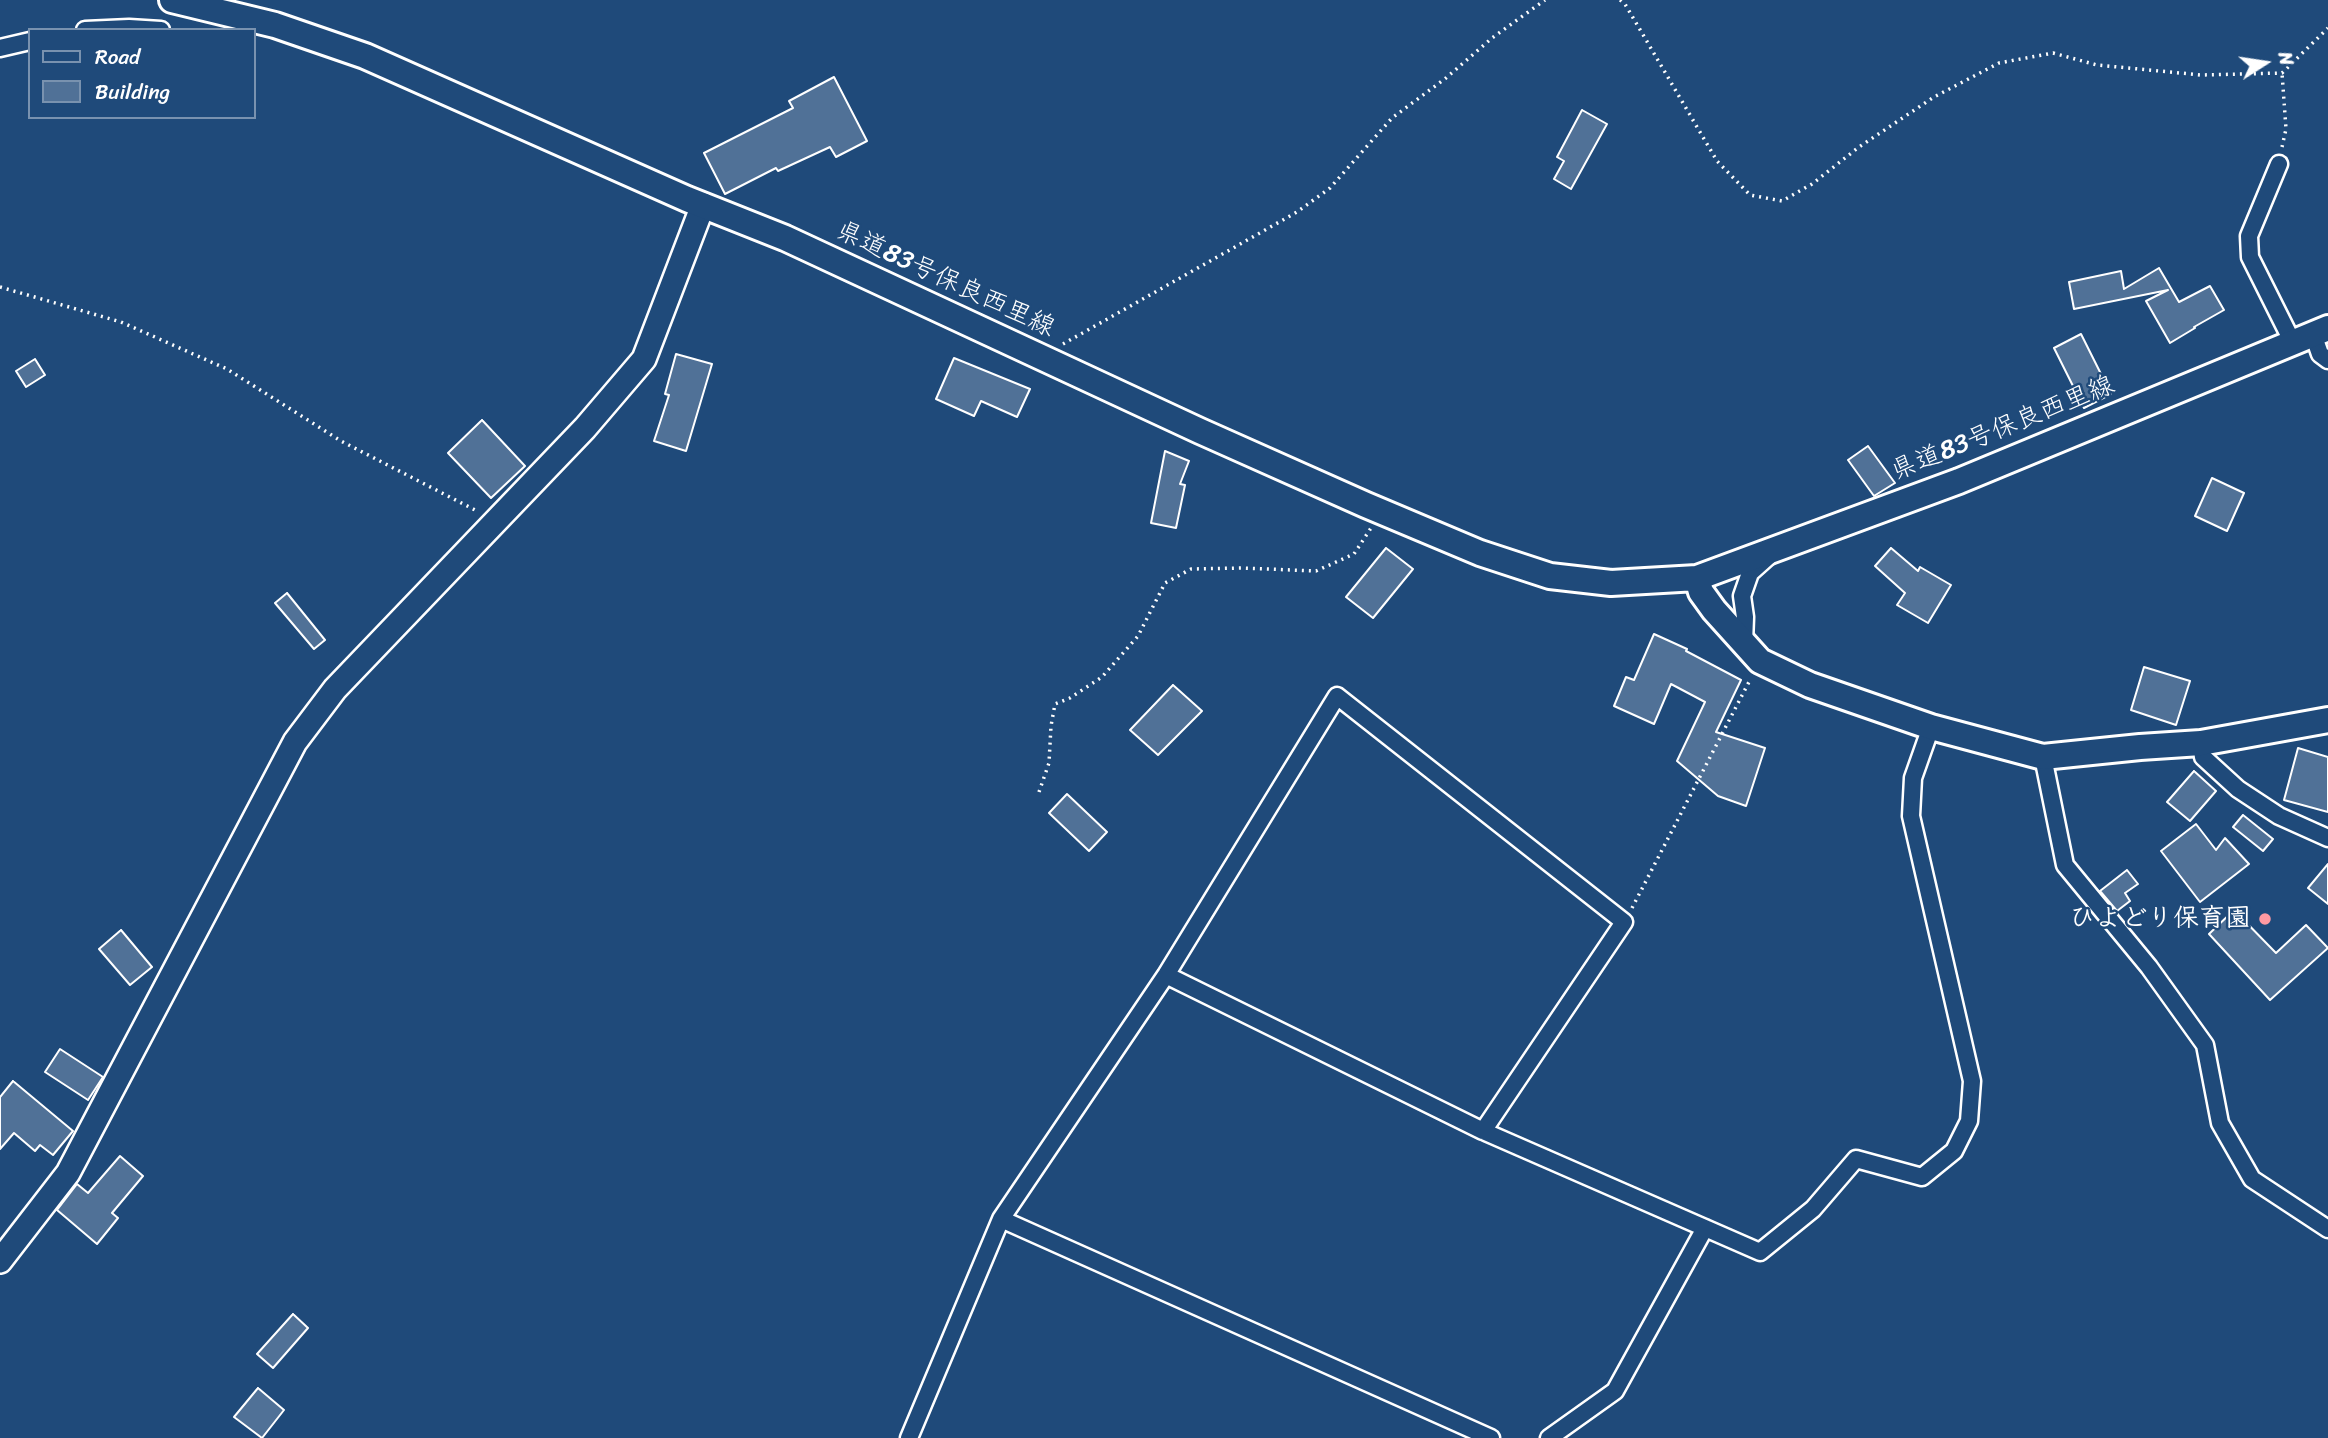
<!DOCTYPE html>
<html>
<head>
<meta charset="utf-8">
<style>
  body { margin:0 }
  #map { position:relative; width:2328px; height:1438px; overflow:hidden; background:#1f4a7a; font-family:Sriracha,sans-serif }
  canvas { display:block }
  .legend { position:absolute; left:28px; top:28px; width:228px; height:91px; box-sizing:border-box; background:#1f4a7a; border:2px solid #7992af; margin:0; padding:9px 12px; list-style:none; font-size:21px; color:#fff }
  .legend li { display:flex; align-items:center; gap:14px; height:35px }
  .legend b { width:35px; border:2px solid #7992af }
  .north { position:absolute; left:2230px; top:28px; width:70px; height:70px; -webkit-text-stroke:5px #1f4a7a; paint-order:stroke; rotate:78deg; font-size:19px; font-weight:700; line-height:28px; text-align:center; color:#fff }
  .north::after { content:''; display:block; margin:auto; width:24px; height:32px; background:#fff; clip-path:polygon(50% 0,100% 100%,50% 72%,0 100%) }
</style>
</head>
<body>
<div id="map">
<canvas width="2328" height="1438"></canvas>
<ul class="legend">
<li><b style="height:9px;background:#1f4a7a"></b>Road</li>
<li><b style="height:19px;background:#507197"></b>Building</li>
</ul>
<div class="north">N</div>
</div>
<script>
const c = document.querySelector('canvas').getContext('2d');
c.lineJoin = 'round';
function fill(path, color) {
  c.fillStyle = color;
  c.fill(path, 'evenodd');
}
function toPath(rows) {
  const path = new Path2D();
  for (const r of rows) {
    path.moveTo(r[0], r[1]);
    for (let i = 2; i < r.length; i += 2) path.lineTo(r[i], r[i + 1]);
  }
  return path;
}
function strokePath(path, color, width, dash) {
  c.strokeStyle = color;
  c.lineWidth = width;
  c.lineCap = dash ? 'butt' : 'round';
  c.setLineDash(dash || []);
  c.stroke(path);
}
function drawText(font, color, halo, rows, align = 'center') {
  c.font = font + ' Sriracha,"Klee One",sans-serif';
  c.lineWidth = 5;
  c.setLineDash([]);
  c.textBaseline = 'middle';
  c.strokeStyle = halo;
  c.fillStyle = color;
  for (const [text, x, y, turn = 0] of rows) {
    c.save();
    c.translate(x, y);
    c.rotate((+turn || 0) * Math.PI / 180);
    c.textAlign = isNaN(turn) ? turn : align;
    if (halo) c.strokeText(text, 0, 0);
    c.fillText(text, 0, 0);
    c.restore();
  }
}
const building = toPath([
  [834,77,867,141,836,157,830,147,778,171,776,168,725,194,704,153,793,108,789,101,834,77],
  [1582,110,1607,124,1571,189,1554,179,1564,161,1557,157,1582,110],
  [2159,268,2179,302,2210,286,2224,310,2194,327,2195,328,2170,343,2146,301,2168,290,2074,309,2069,282,2121,271,2124,289,2159,268],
  [2081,334,2111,394,2084,408,2054,348,2081,334],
  [676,354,712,364,686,451,654,441,669,395,665,394,676,354],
  [954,358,1030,389,1017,417,981,401,974,416,936,399,954,358],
  [35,359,45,375,26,387,16,371,35,359],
  [482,420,525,466,491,498,448,453,482,420],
  [1868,446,1895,483,1874,496,1848,460,1868,446],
  [1165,451,1189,461,1180,484,1185,485,1176,528,1151,523,1165,451],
  [2212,478,2244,493,2227,531,2195,516,2212,478],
  [1386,548,1413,569,1373,618,1346,597,1386,548],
  [1891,548,1918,571,1920,567,1951,585,1928,623,1897,605,1905,593,1875,566,1891,548],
  [287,593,325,640,314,649,275,603,287,593],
  [1654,634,1687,649,1686,651,1741,680,1716,732,1765,748,1746,806,1718,796,1677,761,1705,702,1671,684,1654,724,1614,706,1626,677,1634,680,1654,634],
  [2144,667,2190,681,2176,725,2131,710,2144,667],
  [1173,685,1202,711,1158,755,1130,730,1173,685],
  [2298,748,2328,757,2328,812,2284,800,2298,748],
  [2194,771,2216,791,2190,821,2167,802,2194,771],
  [1067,794,1107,832,1089,851,1049,813,1067,794],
  [2243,815,2273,839,2263,851,2233,827,2243,815],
  [2196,824,2216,850,2225,838,2249,864,2200,902,2161,851,2196,824],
  [2328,864,2328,904,2308,888,2328,864],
  [2127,870,2138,884,2125,893,2130,901,2117,911,2100,891,2127,870],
  [2234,910,2276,953,2306,925,2328,948,2270,1000,2209,934,2234,910],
  [121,930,152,967,130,985,99,949,121,930],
  [60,1049,103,1077,88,1100,45,1072,60,1049],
  [13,1081,73,1131,53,1155,40,1145,35,1151,14,1133,0,1149,0,1097,13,1081],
  [120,1156,143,1176,112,1213,118,1218,97,1244,57,1210,77,1184,88,1193,120,1156],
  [293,1314,308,1328,273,1368,257,1354,293,1314],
  [258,1388,284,1410,262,1438,234,1417,258,1388]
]);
const path = toPath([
  [1620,0,1625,4,1717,161,1750,195,1782,201,1812,184,1859,147,1934,97,1999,63,2053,53,2097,65,2201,75,2282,73,2328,28],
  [2282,147,2286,129,2282,73],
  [0,287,121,322,227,369,341,441,477,511],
  [1063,344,1297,212,1330,188,1392,118,1446,78,1492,38,1545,0],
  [1039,792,1049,763,1051,726,1055,704,1070,698,1102,677,1138,636,1165,583,1191,569,1242,568,1316,571,1354,554,1371,528],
  [1632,908,1751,678]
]);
const street = toPath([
  [85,30,129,28,161,30],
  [0,48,30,41],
  [2279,164,2249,236,2250,257,2293,343],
  [2313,334,2320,354,2328,360],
  [1744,643,1745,617,1742,596,1750,573,1769,556],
  [2201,743,2203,757,2238,789,2279,816,2328,838],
  [2043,757,2065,865,2149,967,2205,1045,2220,1123,2252,1179,2328,1229],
  [1166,975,1483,1131,1760,1252,1813,1209,1856,1159,1922,1177,1954,1151,1969,1121,1972,1081,1911,816,1913,778,1931,727],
  [1001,1219,1491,1438],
  [909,1438,1001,1219,1166,975,1337,696,1624,922,1483,1131],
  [1549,1438,1615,1391,1705,1228]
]);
const secondary = toPath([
  [0,1261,68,1173,295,742,335,689,585,428,644,359,703,205]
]);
const primary = toPath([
  [172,0,275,25,365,56,687,199,785,238,1200,431,1366,505,1480,553,1550,576,1611,583,1697,578,1959,481,2328,328],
  [1697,578,1701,592,1714,610,1760,661,1810,685,1931,727,2043,757,2140,747,2201,743,2328,720]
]);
const markers = [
  [2265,919,7,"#ff9aa2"]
];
const streetNames = [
  ["県道83号保良西里線",945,280,25],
  ["県道83号保良西里線",2003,429,-22]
];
const poiNames = [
  ["ひよどり保育園",2251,919]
];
fill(building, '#507197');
strokePath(building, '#fff', 2);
strokePath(street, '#fff', 21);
strokePath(secondary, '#fff', 28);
strokePath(primary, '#fff', 30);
strokePath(path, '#fff', 3.5, [2, 5]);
strokePath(street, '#1f4a7a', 16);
strokePath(secondary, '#1f4a7a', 23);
strokePath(primary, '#1f4a7a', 24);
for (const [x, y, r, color] of markers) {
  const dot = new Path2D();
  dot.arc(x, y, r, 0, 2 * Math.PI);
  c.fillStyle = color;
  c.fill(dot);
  strokePath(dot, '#1f4a7a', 2.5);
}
drawText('26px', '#fff', '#1f4a7a', streetNames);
drawText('bold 26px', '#fff', '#1f4a7a', poiNames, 'right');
</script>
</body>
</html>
